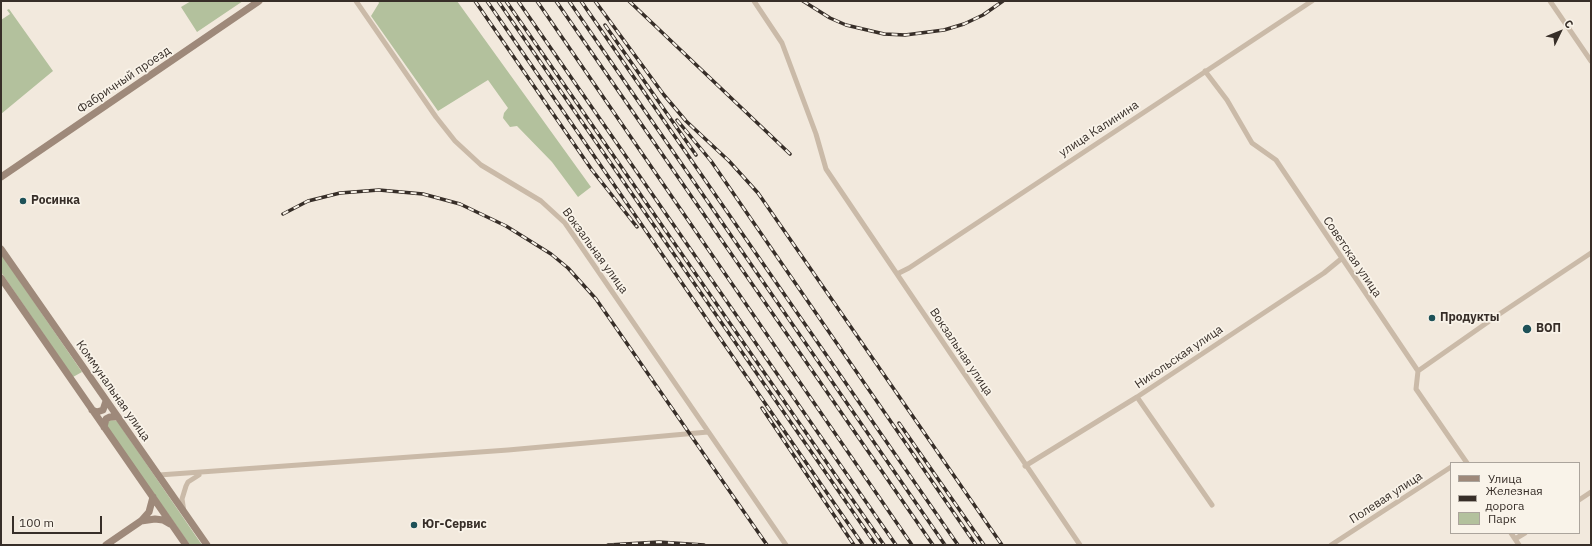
<!DOCTYPE html>
<html>
<head>
<meta charset="utf-8">
<style>
  body { margin:0 }
  #map { position:relative; width:1592px; height:546px; overflow:hidden; background:#f2e9dd; font-family:"IBM Plex Sans",sans-serif }
  canvas { display:block }
  .frame { position:absolute; inset:0; border:2px solid #372e28; pointer-events:none }
  .legend { position:absolute; left:1450px; top:462px; width:130px; height:72px; box-sizing:border-box; background:#f9f3e9; border:1px solid #aba49c; margin:0; padding:5px 7px; list-style:none; font-size:12px; color:#372e28 }
  .legend li { display:flex; align-items:center; gap:8px; height:20px }
  .legend b { width:20px; border:1px solid #aba49c }
  .north { position:absolute; left:1540px; top:12px; width:40px; height:40px; -webkit-text-stroke:3px #f9f3e9; paint-order:stroke; rotate:47deg; font-size:11px; font-weight:700; line-height:16px; text-align:center; color:#372e28 }
  .north::after { content:''; display:block; margin:auto; width:14px; height:18px; background:#372e28; clip-path:polygon(50% 0,100% 100%,50% 72%,0 100%) }
  .scale { position:absolute; left:12px; top:516px; width:90px; height:18px; box-sizing:border-box; border:2px solid #372e28; border-top:0; padding-left:5px; font-size:12px; line-height:14px; white-space:nowrap; color:#372e28; -webkit-text-stroke:3px #f9f3e9; paint-order:stroke }
</style>
</head>
<body>
<div id="map">
<canvas width="1592" height="546"></canvas>
<div class="frame"></div>
<ul class="legend">
<li><b style="height:5px;background:#9e897a"></b>Улица</li>
<li><b style="height:5px;background:#372e28"></b>Железная дорога</li>
<li><b style="height:11px;background:#b3c19d"></b>Парк</li>
</ul>
<div class="north">С</div>
<div class="scale">100 m</div>
</div>
<script>
const c = document.querySelector('canvas').getContext('2d');
c.lineJoin = 'round';
function fill(path, color) {
  c.fillStyle = color;
  c.fill(path, 'evenodd');
}
function toPath(rows) {
  const path = new Path2D();
  for (const r of rows) {
    path.moveTo(r[0], r[1]);
    for (let i = 2; i < r.length; i += 2) path.lineTo(r[i], r[i + 1]);
  }
  return path;
}
function strokePath(path, color, width, dash) {
  c.strokeStyle = color;
  c.lineWidth = width;
  c.lineCap = dash ? 'butt' : 'round';
  c.setLineDash(dash || []);
  c.stroke(path);
}
function drawText(font, color, halo, rows, align = 'center') {
  c.font = font + ' "IBM Plex Sans",sans-serif';
  c.lineWidth = 3.5;
  c.setLineDash([]);
  c.textBaseline = 'middle';
  c.strokeStyle = halo;
  c.fillStyle = color;
  for (const [text, x, y, turn = 0] of rows) {
    c.save();
    c.translate(x, y);
    c.rotate((+turn || 0) * Math.PI / 180);
    c.textAlign = isNaN(turn) ? turn : align;
    if (halo) c.strokeText(text, 0, 0);
    c.fillText(text, 0, 0);
    c.restore();
  }
}
const green = toPath([
  [191,1,243,1,197,32,181,7],
  [378,1,457,1,591,187,578,197,552,162,517,126,510,127,503,118,504,113,508,108,488,80,438,111,371,16,379,3],
  [9,9,53,71,1,114,1,20,10,14,7,10],
  [1,254,82,372,73,377,1,272],
  [111,420,117,421,202,545,190,545,107,427,107,423]
]);
const street = toPath([
  [356,1,436,117,455,141,481,165,541,201,565,223,786,545],
  [754,1,782,43,816,134,826,169,1080,545],
  [1550,1,1591,61],
  [1205,71,1227,100,1252,143,1276,160,1418,371,1416,389,1467,463],
  [897,274,909,268,1312,1],
  [1418,371,1498,315,1591,253],
  [1137,397,1212,505],
  [1025,466,1137,397,1324,273,1341,259],
  [159,475,508,450,708,432],
  [1579,500,1591,492],
  [184,512,182,499,186,486,188,482,199,475],
  [1511,533,1519,545],
  [1515,539,1525,533],
  [1331,545,1451,467]
]);
const secondary = toPath([
  [1,177,259,1],
  [1,249,207,545],
  [1,278,186,545],
  [92,410,97,412,103,410,106,401],
  [104,427,106,419,110,417,118,417],
  [141,521,155,519,163,520,170,524],
  [106,545,141,521,149,512,153,497]
]);
const rail = toPath([
  [475,1,592,170,637,227],
  [487,1,863,545],
  [498,1,876,545],
  [506,1,884,545],
  [518,1,896,545],
  [537,1,912,545],
  [556,1,933,545],
  [569,1,945,545],
  [581,1,958,545],
  [595,1,664,95,686,121,729,161,758,193,1002,545],
  [629,1,790,154],
  [803,1,830,18,846,25,884,34,905,35,944,30,964,24,983,15,1003,1],
  [605,25,696,155],
  [677,120,711,161,976,545],
  [283,214,308,201,340,193,379,190,423,194,460,204,506,226,551,254,568,268,596,299,767,545],
  [762,408,854,545],
  [899,423,984,545],
  [608,545,659,542,704,545]
]);
const markers = [
  [23,201,4,"#1e5158"],
  [1432,318,4,"#1e5158"],
  [1527,329,5,"#1e5158"],
  [414,525,4,"#1e5158"]
];
const streetNames = [
  ["Фабричный проезд",124,80,-34],
  ["улица Калинина",1099,129,-33],
  ["Вокзальная улица",595,251,54],
  ["Советская улица",1352,257,56],
  ["Вокзальная улица",961,352,56],
  ["Никольская улица",1179,357,-34],
  ["Коммунальная улица",113,391,55],
  ["Полевая улица",1386,498,-33]
];
const poiNames = [
  ["Росинка",31,201],
  ["Продукты",1440,318],
  ["ВОП",1536,329],
  ["Юг-Сервис",422,525]
];
fill(green, '#b3c19d');
strokePath(street, '#cabaa8', 5);
strokePath(secondary, '#9e897a', 7);
strokePath(rail, '#372e28', 3.5);
strokePath(rail, '#f9f3e9', 2, [6]);
for (const [x, y, r, color] of markers) {
  const dot = new Path2D();
  dot.arc(x, y, r, 0, 2 * Math.PI);
  c.fillStyle = color;
  c.fill(dot);
  strokePath(dot, '#f9f3e9', 1.5);
}
drawText('12px', '#372e28', '#f9f3e9', streetNames);
drawText('bold 12px', '#372e28', '#f9f3e9', poiNames, 'left');
</script>
</body>
</html>
